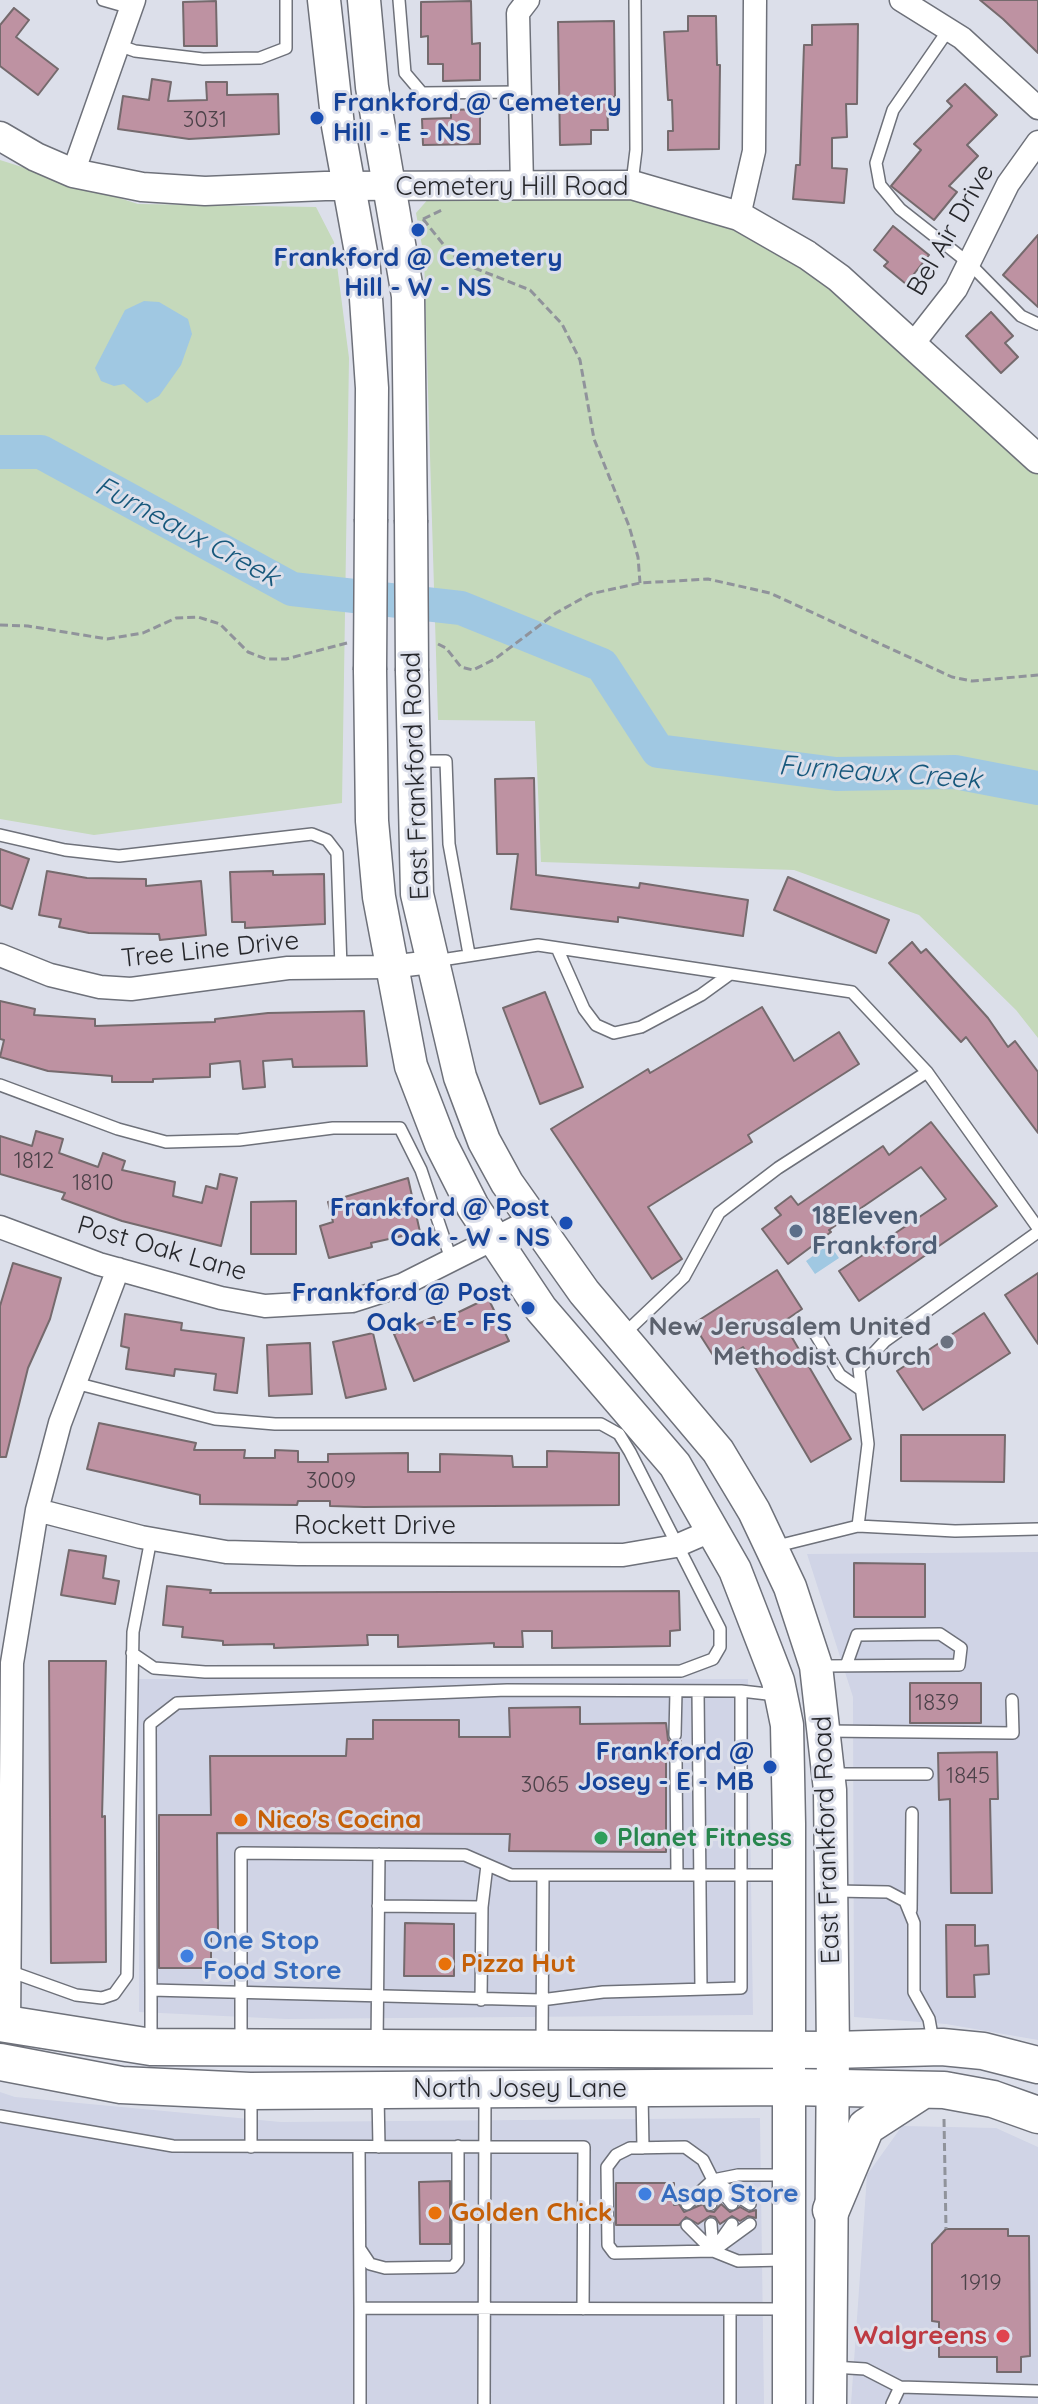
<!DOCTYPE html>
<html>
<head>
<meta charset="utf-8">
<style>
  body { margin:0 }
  canvas { display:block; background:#dcdfea }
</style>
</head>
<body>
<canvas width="1038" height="2404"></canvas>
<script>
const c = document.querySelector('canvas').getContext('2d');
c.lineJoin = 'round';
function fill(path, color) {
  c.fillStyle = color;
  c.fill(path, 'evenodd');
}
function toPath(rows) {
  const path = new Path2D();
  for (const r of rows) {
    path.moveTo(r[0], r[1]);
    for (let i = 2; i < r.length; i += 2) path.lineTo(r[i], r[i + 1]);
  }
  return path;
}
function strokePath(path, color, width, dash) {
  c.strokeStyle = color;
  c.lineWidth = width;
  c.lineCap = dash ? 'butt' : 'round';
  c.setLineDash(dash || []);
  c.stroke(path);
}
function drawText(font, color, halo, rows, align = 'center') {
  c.font = font + ' Quicksand,sans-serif';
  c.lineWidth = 6;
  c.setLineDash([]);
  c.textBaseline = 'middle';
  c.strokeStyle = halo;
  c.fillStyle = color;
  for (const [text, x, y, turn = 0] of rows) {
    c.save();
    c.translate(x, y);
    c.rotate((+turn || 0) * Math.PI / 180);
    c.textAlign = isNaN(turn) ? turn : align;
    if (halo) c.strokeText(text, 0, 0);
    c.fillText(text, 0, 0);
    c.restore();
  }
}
const built = toPath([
  [1038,1552,1038,2040,946,2024,854,2017,853,1697,807,1554],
  [139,1679,748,1679,753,2015,286,2019,139,2012],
  [0,2092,15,2097,281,2122,760,2118,764,2404,0,2404],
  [902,2126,996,2128,1038,2147,1038,2404,851,2404,867,2175]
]);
const green = toPath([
  [0,160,138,204,316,207,334,242,349,358,342,803,94,835,0,819],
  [430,197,635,198,704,215,768,245,824,285,1038,473,1038,1038,1016,1010,919,915,794,870,541,862,535,721,438,720,424,257,416,213]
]);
const water = toPath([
  [144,301,159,302,188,319,192,334,181,365,159,396,147,403,124,384,114,386,101,381,95,368,125,310],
  [829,1244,839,1258,815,1274,806,1261]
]);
const river = toPath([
  [0,452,41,452,292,589,461,608,602,665,658,751,836,774,955,772,1038,788]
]);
const building = toPath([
  [980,0,1038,0,1038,53,1003,19,980,0],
  [216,1,217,46,184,46,183,2,216,1],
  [471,1,472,44,480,43,480,80,443,81,443,64,428,64,428,36,421,37,421,2,471,1],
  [14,8,29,20,16,37,58,69,38,95,0,66,0,25,14,8],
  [688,16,716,16,717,65,720,65,719,149,668,150,668,131,673,131,672,100,668,100,664,32,688,31,688,16],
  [614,21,615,97,607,97,608,130,591,130,591,144,560,145,558,22,614,21],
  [858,24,857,104,846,104,847,137,832,138,832,168,847,169,844,203,793,199,796,165,800,165,804,45,812,45,812,25,858,24],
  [152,79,171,82,168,101,207,100,206,82,227,82,227,95,278,94,279,134,189,139,118,129,123,96,149,100,152,79],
  [965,84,997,115,967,145,978,156,949,186,957,192,934,220,891,186,921,150,914,144,952,106,947,101,965,84],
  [480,109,480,144,423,145,422,119,451,118,451,110,480,109],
  [893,226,929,255,906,284,884,266,888,262,874,250,893,226],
  [1038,235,1038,307,1003,275,1038,235],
  [991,312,1013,336,1005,343,1018,357,1001,373,966,336,991,312],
  [534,778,536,875,639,888,640,883,748,900,743,936,618,917,618,922,511,909,518,854,497,854,495,779,534,778],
  [0,849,29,859,12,909,0,905,0,849],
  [47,871,87,878,146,879,146,886,201,881,206,935,160,940,159,934,89,933,59,927,61,919,39,915,47,871],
  [273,871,273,875,324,874,325,924,245,928,245,922,232,922,230,872,273,871],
  [788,877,889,920,876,953,774,910,788,877],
  [912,942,921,953,926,949,988,1018,1008,1047,1015,1041,1038,1072,1038,1133,966,1037,961,1042,889,963,912,942],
  [545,992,583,1087,540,1104,503,1008,545,992],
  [0,1001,35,1009,34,1015,95,1019,95,1026,215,1022,215,1019,268,1013,364,1011,367,1066,293,1067,292,1059,263,1061,265,1087,243,1089,240,1061,210,1064,210,1077,153,1079,153,1082,112,1082,112,1076,48,1071,0,1057,4,1040,0,1039,0,1001],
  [762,1007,794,1061,839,1032,859,1064,748,1135,752,1142,648,1207,682,1259,652,1279,551,1129,648,1069,650,1073,762,1007],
  [931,1122,997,1206,859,1301,839,1271,946,1199,921,1167,829,1230,831,1232,788,1264,762,1229,781,1215,775,1208,791,1196,798,1205,883,1146,889,1155,931,1122],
  [36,1131,63,1139,59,1153,98,1167,103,1153,125,1161,122,1170,175,1182,173,1196,202,1203,206,1186,217,1189,220,1174,237,1178,221,1246,122,1221,62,1199,65,1193,0,1174,0,1136,32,1146,36,1131],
  [408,1178,420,1232,371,1243,372,1247,329,1258,320,1226,333,1222,328,1202,408,1178],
  [296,1201,296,1254,251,1254,251,1202,296,1201],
  [13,1263,61,1278,50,1319,28,1368,6,1457,0,1457,0,1306,13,1263],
  [777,1270,802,1309,783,1322,851,1439,811,1462,743,1347,718,1363,693,1324,777,1270],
  [1038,1273,1038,1344,1005,1295,1038,1273],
  [488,1298,509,1341,414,1381,394,1334,434,1317,436,1323,488,1298],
  [984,1313,1010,1353,923,1410,897,1371,984,1313],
  [125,1314,182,1323,181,1330,244,1338,237,1393,214,1390,216,1374,175,1369,174,1376,126,1369,129,1348,121,1346,125,1314],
  [373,1333,386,1389,346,1398,333,1342,373,1333],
  [310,1343,312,1394,269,1396,267,1345,310,1343],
  [99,1423,196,1443,194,1450,245,1450,244,1458,275,1458,275,1450,298,1451,298,1462,328,1462,328,1454,408,1453,408,1472,440,1472,440,1454,512,1456,513,1467,547,1467,547,1451,619,1453,619,1505,364,1507,330,1506,330,1501,298,1501,297,1505,200,1504,200,1495,87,1469,99,1423],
  [901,1435,1005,1435,1004,1482,901,1481,901,1435],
  [69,1550,106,1556,103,1578,119,1581,115,1604,61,1595,69,1550],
  [854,1563,925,1564,925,1617,854,1617,854,1563],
  [167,1586,211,1590,210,1593,679,1591,680,1630,670,1631,670,1646,552,1648,552,1631,522,1631,523,1647,494,1647,494,1643,398,1647,398,1635,367,1635,368,1645,274,1648,274,1644,223,1645,223,1641,182,1637,183,1627,163,1625,167,1586],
  [49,1661,106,1661,102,1817,105,1816,106,1962,51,1963,49,1661],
  [910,1683,981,1683,981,1723,910,1723,910,1683],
  [580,1707,580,1724,666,1723,668,1740,674,1743,681,1741,681,1753,672,1752,666,1759,666,1852,509,1851,510,1834,217,1833,218,1930,211,1930,211,1968,159,1968,159,1815,211,1815,210,1756,346,1756,347,1739,373,1739,373,1720,459,1720,459,1737,510,1737,509,1708,580,1707],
  [997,1752,998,1799,990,1799,992,1893,951,1893,950,1799,939,1800,938,1753,997,1752],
  [405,1923,454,1924,454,1976,404,1976,405,1923],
  [946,1925,975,1925,975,1946,988,1945,989,1974,974,1975,975,1997,947,1997,946,1925],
  [450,2181,450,2244,420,2244,419,2182,450,2181],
  [616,2183,674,2183,674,2205,679,2204,684,2212,703,2204,707,2211,714,2212,721,2204,730,2212,740,2207,749,2212,756,2210,756,2218,748,2216,740,2221,732,2216,720,2224,715,2217,710,2216,698,2224,686,2217,679,2225,616,2225,616,2183],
  [946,2229,1008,2229,1008,2236,1029,2236,1030,2356,1021,2357,1021,2372,997,2372,997,2357,939,2357,939,2322,932,2321,932,2244,946,2229]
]);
const path = toPath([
  [423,219,442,210],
  [423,219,451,254,467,265,530,290,562,324,580,360,594,439,629,526,638,557,640,583],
  [0,625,28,626,107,639,143,633,176,618,198,617,220,624,248,652,266,659,286,659,347,643],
  [438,644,446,648,461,667,473,670,495,659,556,613,590,594,640,583,708,579,770,593,952,677,972,681,1038,675],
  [944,2119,946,2229]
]);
const service = toPath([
  [103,0,131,8],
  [399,0,405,73,422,93,518,92],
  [949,29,893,110,876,163,880,185,900,209,970,264,1021,316,1038,324],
  [118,45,135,51,203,59,260,58,286,48,286,0],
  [632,183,636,150,635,0],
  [418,761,446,761,449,844,469,954],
  [0,835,65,850,119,856,312,834,327,840,337,853,341,967],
  [557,948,584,1009,596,1025,614,1033,641,1027,701,995,730,974],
  [435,961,538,945,852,992,927,1072,1038,1228],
  [0,1085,118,1129,166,1142,239,1140,333,1128,400,1128,421,1170,452,1262],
  [814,1332,840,1375,860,1389],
  [624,1334,684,1277,719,1213,778,1168,927,1072],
  [75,1383,215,1419,275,1424,601,1424,619,1434,630,1452,720,1629,720,1647,713,1659,681,1671,205,1672,154,1668,132,1653],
  [858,1526,868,1444,859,1369,885,1341,1038,1232],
  [773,1547,858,1526,955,1531,1038,1529],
  [820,1666,959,1665,961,1648,940,1634,857,1635,846,1666],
  [698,1691,701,1989],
  [741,1691,776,1695],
  [825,1731,1013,1733,1012,1700],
  [675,1735,676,1691],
  [676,1760,677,1875],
  [829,1774,927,1774],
  [835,1891,888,1892,905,1901,914,1923,914,1992,929,2019,933,2041],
  [378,1906,482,1907],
  [911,1910,912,1813],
  [9,1971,76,1995,102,1998,114,1994,127,1976,133,1632,151,1539],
  [151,1990,541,2000,603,1992,741,1988,741,1691,507,1690,177,1703,150,1724,151,1990,151,2042],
  [481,2000,482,1907,487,1865],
  [241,2041,241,1853,465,1855,511,1875,788,1875],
  [542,2044,543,1875],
  [377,2045,379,1854],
  [642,2093,643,2148],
  [251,2095,251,2147],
  [378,2095,379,2147],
  [0,2116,173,2146,584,2147,583,2309],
  [359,2147,360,2308],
  [687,2204,713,2180,711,2204],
  [732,2204,713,2180,750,2204],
  [711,2224,713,2251,732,2224],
  [750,2224,713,2251,614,2253,608,2245,607,2167,616,2155,630,2148,685,2147,703,2160,713,2180,738,2175,785,2175],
  [687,2225,713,2251,738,2261,785,2260],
  [360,2249,370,2264,385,2268,453,2267,458,2261,458,2146],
  [833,2367,865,2369,900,2387,892,2404],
  [900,2387,1038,2391],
  [360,2404,360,2308,785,2309],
  [484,2404,485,2094],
  [730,2404,730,2309]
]);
const minor = toPath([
  [901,0,962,38,1038,108],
  [73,173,134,0],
  [522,185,518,13,528,0],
  [739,216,754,151,755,0],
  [913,344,956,289,1008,184,1038,142],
  [0,955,50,975,100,987,131,989,288,968,390,967,431,962],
  [0,1227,99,1264,221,1298,265,1306,352,1301,402,1285,533,1219],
  [37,1510,141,1537,226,1552,297,1554,623,1555,676,1546,713,1530],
  [9,2026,12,1663,37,1510,60,1423,118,1269]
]);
const tertiary = toPath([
  [0,136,36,157,73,173,142,187,205,191,325,186,632,185,739,216,807,255,839,278,1038,459]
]);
const secondary = toPath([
  [324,0,338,126,364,269,372,388,371,519],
  [364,0,372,87,408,296,411,520],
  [370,670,372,821,379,897,411,1066,441,1144,473,1207,541,1309,675,1465,735,1570,778,1681,787,1725,789,1824,789,2404],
  [412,671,417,894,460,1077,484,1141,507,1183,584,1292,718,1451,754,1511,790,1587,816,1666,830,1790,833,2050,830,2404]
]);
const primary = toPath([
  [0,2023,151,2047,833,2050,942,2047,983,2051,1038,2065],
  [0,2062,121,2085,250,2091,790,2087,944,2090,993,2099,1038,2115],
  [831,2210,866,2127,923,2090]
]);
const secondaryBridge = toPath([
  [411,520,412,671],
  [370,670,371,519]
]);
const markers = [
  [317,118,8,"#1a4fb4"],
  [418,230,8,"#1a4fb4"],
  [566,1223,8,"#1a4fb4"],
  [796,1231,8,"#5c6f8a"],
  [528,1308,8,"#1a4fb4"],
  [947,1342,8,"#6b7280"],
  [770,1767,8,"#1a4fb4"],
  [241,1820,8,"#e8710a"],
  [601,1838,8,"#2e9e5b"],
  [187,1956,8,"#3f7fe0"],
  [445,1964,8,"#e8710a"],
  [645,2194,8,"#3f7fe0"],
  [435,2213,8,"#e8710a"],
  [1003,2336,8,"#e0444e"]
];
const numberNames = [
  ["3031",205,120],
  ["1812",34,1161],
  ["1810",93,1183],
  ["3009",331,1481],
  ["1839",937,1703],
  ["1845",968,1776],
  ["3065",545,1785],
  ["1919",981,2283]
];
const transitNames = [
  ["Frankford @ Cemetery",333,103,"left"],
  ["Hill - E - NS",333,133,"left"],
  ["Frankford @ Cemetery",418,258,"center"],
  ["Hill - W - NS",418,288,"center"],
  ["Frankford @ Post",550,1208],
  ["Oak - W - NS",550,1238],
  ["Frankford @ Post",512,1293],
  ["Oak - E - FS",512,1323],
  ["Frankford @",754,1752],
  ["Josey - E - MB",754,1782]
];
const streetNames = [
  ["Cemetery Hill Road",512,187],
  ["Bel Air Drive",951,230,-60],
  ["East Frankford Road",416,776,-92],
  ["Tree Line Drive",210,950,-6],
  ["Post Oak Lane",162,1249,16],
  ["Rockett Drive",375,1526],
  ["East Frankford Road",827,1840,-92],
  ["North Josey Lane",520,2089]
];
const serviceNames = [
  ["18Eleven",812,1216],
  ["Frankford",812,1246]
];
const worshipNames = [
  ["New Jerusalem United",931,1327],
  ["Methodist Church",931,1357]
];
const foodNames = [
  ["Nico's Cocina",257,1820],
  ["Pizza Hut",461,1964],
  ["Golden Chick",451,2213]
];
const leisureNames = [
  ["Planet Fitness",617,1838]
];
const shopNames = [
  ["One Stop",203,1941],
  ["Food Store",203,1971],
  ["Asap Store",661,2194]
];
const healthNames = [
  ["Walgreens",987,2336]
];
const waterNames = [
  ["Furneaux Creek",187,532,28],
  ["Furneaux Creek",880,773,4]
];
fill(built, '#d0d4e6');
fill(green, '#c5d9bb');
fill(water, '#a0c8e2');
strokePath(river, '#a0c8e2', 34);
fill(building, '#be92a2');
strokePath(building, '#756a6d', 2);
strokePath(service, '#6e717a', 14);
strokePath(minor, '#6e717a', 25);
strokePath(tertiary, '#6e717a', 31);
strokePath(secondary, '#6e717a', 35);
strokePath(primary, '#6e717a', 39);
strokePath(path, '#90939b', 3, [8, 4]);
strokePath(service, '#fff', 11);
strokePath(minor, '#fff', 22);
strokePath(tertiary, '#fff', 28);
strokePath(secondary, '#fff', 32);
strokePath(primary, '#fff', 36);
strokePath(secondaryBridge, '#6e717a', 35, []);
strokePath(secondaryBridge, '#fff', 32);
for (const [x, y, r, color] of markers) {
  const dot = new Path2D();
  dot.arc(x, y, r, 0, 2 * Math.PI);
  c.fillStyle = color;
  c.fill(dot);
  strokePath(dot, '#dcdfea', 3);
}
drawText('22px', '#4c4249', null, numberNames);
drawText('bold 26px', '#164399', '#dcdfea', transitNames, 'right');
drawText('26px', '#26272b', '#dcdfea', streetNames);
drawText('bold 26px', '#4e5e75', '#dcdfea', serviceNames, 'left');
drawText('bold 26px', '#5b616d', '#dcdfea', worshipNames, 'right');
drawText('bold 26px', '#c56008', '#dcdfea', foodNames, 'left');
drawText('bold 26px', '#27864d', '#dcdfea', leisureNames, 'left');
drawText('bold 26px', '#366cbe', '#dcdfea', shopNames, 'left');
drawText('bold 26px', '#be3a42', '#dcdfea', healthNames, 'right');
drawText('italic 28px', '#17587c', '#dcdfea', waterNames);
</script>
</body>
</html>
